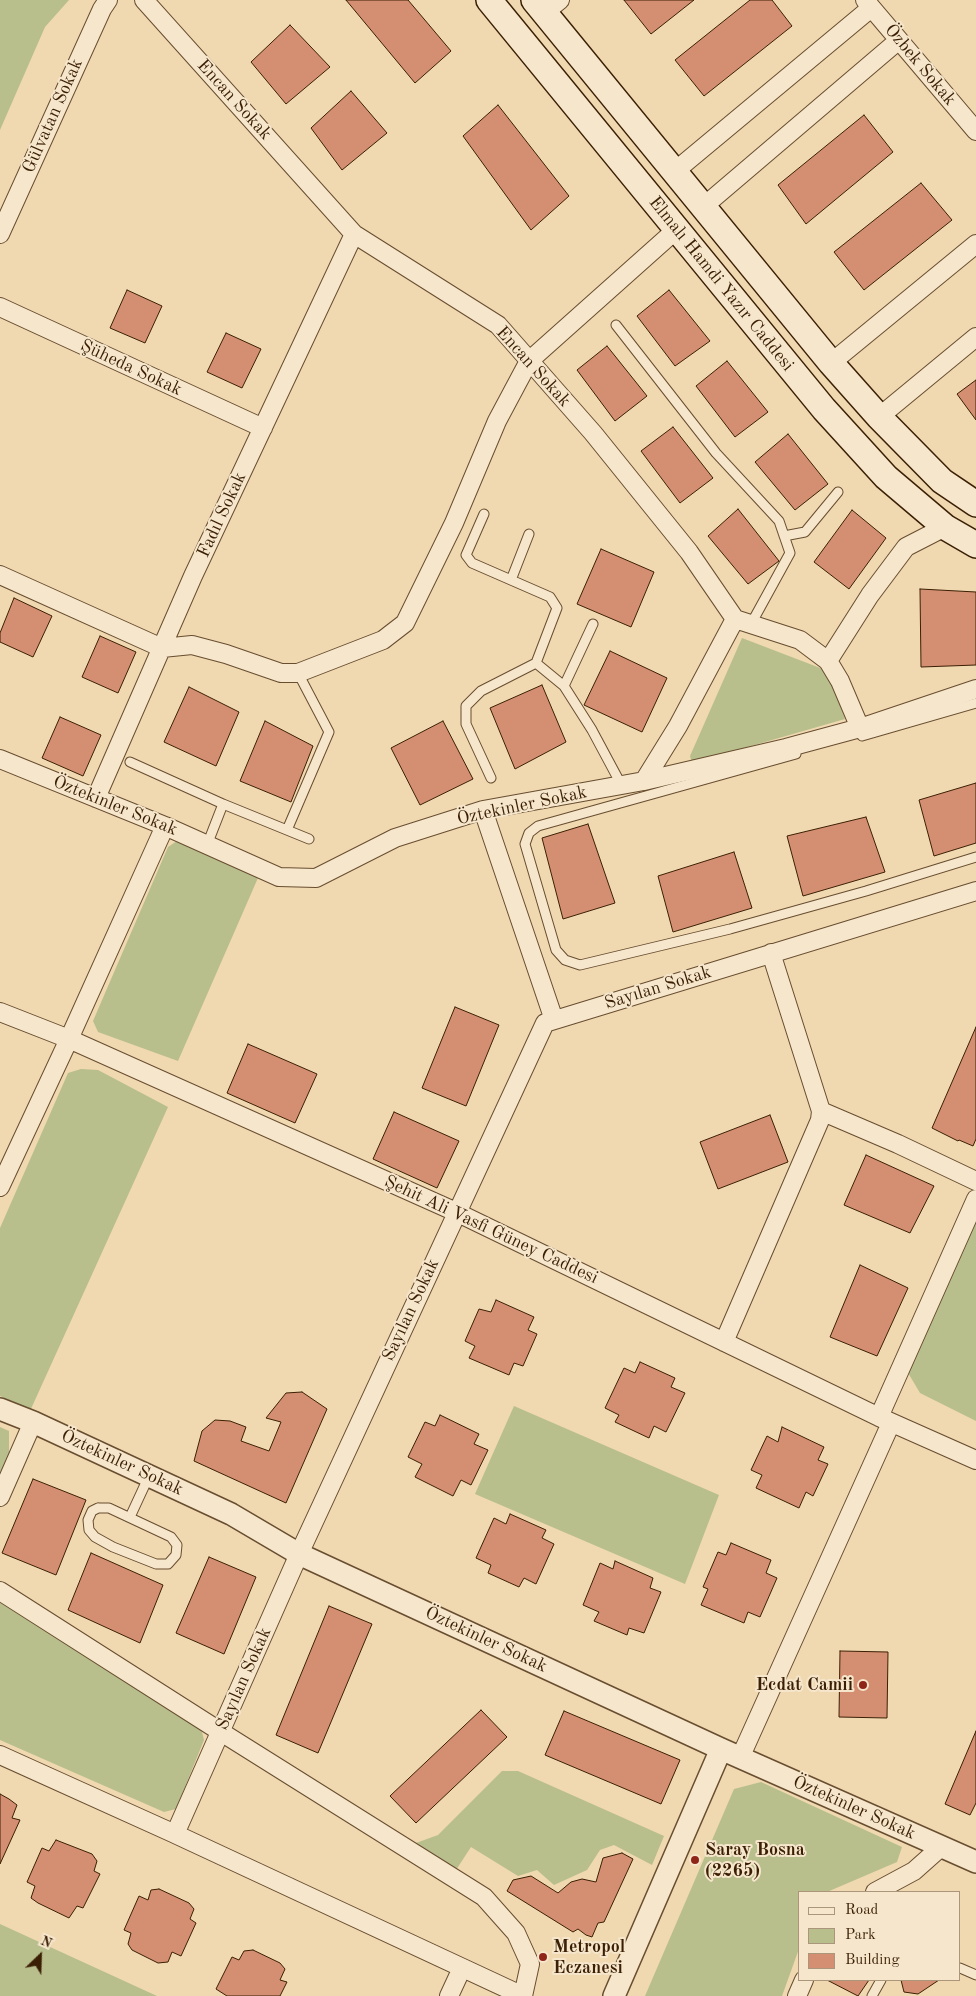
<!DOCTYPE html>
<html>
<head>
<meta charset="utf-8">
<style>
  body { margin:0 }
  #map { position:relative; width:976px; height:1996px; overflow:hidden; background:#f0d8b0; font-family:"Old Standard TT",serif }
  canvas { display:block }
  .legend { position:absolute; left:798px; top:1891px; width:162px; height:90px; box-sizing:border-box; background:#f5e6cc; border:1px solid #ab967c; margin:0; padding:6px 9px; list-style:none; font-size:15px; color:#3b1f04 }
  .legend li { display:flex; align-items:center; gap:10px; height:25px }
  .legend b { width:25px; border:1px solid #ab967c }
  .north { position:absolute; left:15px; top:1931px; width:50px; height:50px; -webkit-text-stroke:4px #f5e6cc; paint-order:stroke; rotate:24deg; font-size:14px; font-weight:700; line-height:20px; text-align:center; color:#3b1f04 }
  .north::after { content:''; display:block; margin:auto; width:18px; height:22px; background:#3b1f04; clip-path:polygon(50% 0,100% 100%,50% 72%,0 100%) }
</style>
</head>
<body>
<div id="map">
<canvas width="976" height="1996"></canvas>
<ul class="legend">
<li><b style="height:6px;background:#f5e6cc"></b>Road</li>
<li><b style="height:14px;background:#b8bf8c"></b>Park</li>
<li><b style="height:14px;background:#d48f72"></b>Building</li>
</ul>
<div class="north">N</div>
</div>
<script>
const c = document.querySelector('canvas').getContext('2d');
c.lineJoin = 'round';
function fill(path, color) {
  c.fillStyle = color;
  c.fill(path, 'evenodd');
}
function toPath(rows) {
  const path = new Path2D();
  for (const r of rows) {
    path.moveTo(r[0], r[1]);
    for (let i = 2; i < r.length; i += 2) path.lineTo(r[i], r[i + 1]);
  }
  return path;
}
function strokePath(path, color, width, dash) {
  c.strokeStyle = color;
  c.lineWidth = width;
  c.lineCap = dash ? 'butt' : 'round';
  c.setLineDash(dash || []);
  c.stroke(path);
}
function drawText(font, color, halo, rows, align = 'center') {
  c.font = font + ' "Old Standard TT",serif';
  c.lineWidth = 4;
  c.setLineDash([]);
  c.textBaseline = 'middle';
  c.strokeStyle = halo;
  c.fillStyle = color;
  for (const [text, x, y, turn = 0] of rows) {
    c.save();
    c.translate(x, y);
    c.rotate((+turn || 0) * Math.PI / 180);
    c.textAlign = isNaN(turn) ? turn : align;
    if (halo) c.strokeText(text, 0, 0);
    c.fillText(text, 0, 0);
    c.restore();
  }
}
const green = toPath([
  [0,0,69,0,45,27,0,130],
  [742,638,828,671,845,719,692,763,690,756],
  [180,839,261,871,178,1061,98,1032,93,1021,168,847],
  [81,1069,98,1070,168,1107,30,1411,0,1396,0,1228,68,1073],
  [976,1216,976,1421,920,1393,907,1371],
  [514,1406,719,1495,685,1584,475,1494],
  [0,1427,9,1431,9,1455,0,1474],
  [0,1602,201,1728,204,1740,176,1809,164,1812,0,1740],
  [502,1771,518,1771,664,1836,652,1865,614,1845,600,1850,587,1870,554,1885,537,1870,518,1876,471,1847,456,1870,416,1843,438,1835],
  [761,1782,902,1847,897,1862,827,1892,800,1892,800,1946,782,1996,645,1996,734,1789],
  [0,1924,157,1996,0,1996]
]);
const building = toPath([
  [346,0,408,0,451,51,415,83,346,0],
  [624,0,694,0,651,34,624,0],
  [750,0,772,0,792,26,704,96,675,60,750,0],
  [290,25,330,67,286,104,251,62,290,25],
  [351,91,387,133,342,170,311,128,351,91],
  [498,105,569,196,531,230,463,136,498,105],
  [864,115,893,152,806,224,778,185,864,115],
  [921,183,952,220,864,290,834,252,921,183],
  [127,290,162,306,145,343,110,328,127,290],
  [669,290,710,341,675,366,637,316,669,290],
  [226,333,261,349,242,388,207,372,226,333],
  [607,346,647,396,615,421,577,370,607,346],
  [727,361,768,412,735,437,696,386,727,361],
  [976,380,976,420,957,394,976,380],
  [673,427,713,478,680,503,641,451,673,427],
  [788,434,828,484,795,510,755,462,788,434],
  [738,509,779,561,748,584,708,536,738,509],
  [852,510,886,538,849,589,814,562,852,510],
  [601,549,654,572,631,627,577,604,601,549],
  [920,589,976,592,976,665,921,667,920,589],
  [14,598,52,616,33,657,0,642,0,633,14,598],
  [100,636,136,652,118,693,82,677,100,636],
  [610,651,667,678,642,732,584,705,610,651],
  [542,685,566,742,515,769,490,708,542,685],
  [189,687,239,712,216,766,164,742,189,687],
  [60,717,101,735,83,776,42,758,60,717],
  [265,721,313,746,291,802,240,781,265,721],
  [443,721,473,779,420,805,391,748,443,721],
  [976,783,976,843,934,856,919,800,976,783],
  [866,817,885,872,803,896,787,836,866,817],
  [588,824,615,903,563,919,542,838,588,824],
  [734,852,752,908,673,932,658,876,734,852],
  [455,1007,499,1025,466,1106,422,1088,455,1007],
  [976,1027,976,1139,973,1146,959,1140,958,1141,932,1128,976,1027],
  [248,1044,317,1074,295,1123,227,1093,248,1044],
  [394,1112,459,1141,437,1188,373,1159,394,1112],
  [770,1115,788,1162,718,1189,700,1142,770,1115],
  [866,1155,934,1186,910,1233,844,1205,866,1155],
  [860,1265,908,1288,877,1356,830,1337,860,1265],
  [496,1300,534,1317,528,1330,537,1334,523,1366,514,1363,509,1375,469,1358,475,1346,465,1341,479,1309,491,1312,496,1300],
  [640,1362,675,1378,671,1387,685,1393,666,1432,654,1426,649,1438,615,1422,619,1415,605,1408,624,1368,635,1373,640,1362],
  [302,1392,327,1409,286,1503,194,1461,202,1431,215,1420,230,1421,246,1427,241,1441,269,1451,281,1422,266,1418,286,1393,302,1392],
  [440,1415,479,1434,474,1444,488,1450,471,1485,461,1480,453,1496,415,1477,422,1464,408,1457,425,1422,435,1426,440,1415],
  [782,1427,824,1447,818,1460,828,1464,813,1496,806,1492,799,1508,756,1488,762,1475,751,1470,767,1436,778,1442,782,1427],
  [33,1479,86,1500,56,1575,2,1553,33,1479],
  [510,1514,546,1530,542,1538,554,1544,536,1584,524,1578,519,1587,488,1573,491,1565,476,1558,494,1518,506,1524,510,1514],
  [731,1543,771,1560,766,1573,777,1578,760,1617,748,1612,744,1623,701,1605,708,1589,703,1587,718,1552,726,1555,731,1543],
  [91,1553,163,1585,140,1643,68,1610,91,1553],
  [209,1557,256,1577,224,1654,176,1633,209,1557],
  [615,1561,653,1578,650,1588,661,1592,644,1633,629,1628,627,1635,594,1621,599,1612,583,1605,600,1563,613,1569,615,1561],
  [329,1606,372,1624,318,1753,276,1735,329,1606],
  [840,1651,888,1652,887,1718,839,1717,840,1651],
  [481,1710,507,1737,416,1823,390,1796,481,1710],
  [564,1711,680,1760,661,1804,545,1755,564,1711],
  [976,1731,976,1803,970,1815,945,1804,976,1731],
  [0,1794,9,1799,17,1805,12,1818,20,1820,0,1864,0,1794],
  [56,1840,92,1854,97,1861,94,1871,100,1874,83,1908,77,1906,69,1918,38,1903,31,1898,35,1886,27,1882,42,1848,49,1851,56,1840],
  [622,1853,633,1859,604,1922,598,1923,592,1937,586,1935,578,1929,573,1932,507,1891,513,1880,531,1876,558,1893,571,1882,582,1879,596,1882,603,1858,622,1853],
  [159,1889,189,1903,194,1909,190,1919,196,1923,181,1956,172,1952,168,1962,158,1963,132,1950,128,1944,131,1933,124,1930,139,1896,148,1900,151,1890,159,1889],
  [253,1950,280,1963,285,1969,280,1980,287,1982,280,1996,227,1996,216,1989,232,1957,239,1960,244,1951,253,1950],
  [827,1980,869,1980,858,1996,827,1980],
  [901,1980,939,1980,918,1994,904,1992,901,1980]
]);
const service = toPath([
  [616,325,716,453,779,521,790,553,751,624],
  [484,514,466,555,472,563,550,597,557,608,536,663,481,691,466,706,466,724,491,778],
  [784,536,805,532,838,492],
  [511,580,529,534],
  [536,663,564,686,592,730,622,786],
  [564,686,593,624],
  [862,736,976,703],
  [796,754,538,826,529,833,525,844,556,950,565,960,580,965,730,929,866,891,976,857],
  [130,762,223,804,207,845],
  [223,804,309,839],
  [287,830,329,732,298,673],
  [98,1508,109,1508,171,1537,177,1545,176,1555,168,1564,156,1564,113,1547,95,1537,89,1530,88,1520,92,1511,98,1508],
  [130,1517,149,1476],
  [960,1968,976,1975],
  [872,1996,881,1980]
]);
const minor = toPath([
  [144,0,354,234,498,325,593,433,689,552,735,619,678,726,644,781],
  [865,0,976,131],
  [544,13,560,0],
  [674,172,871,8],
  [703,207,899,40],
  [0,234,102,9,108,0],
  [0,307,263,428],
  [831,363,976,244],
  [879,417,976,337],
  [0,575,162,648,192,645,226,654,281,673,298,673,383,640,405,623,454,523,497,421,529,361,677,229],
  [735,619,800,640,828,661,840,681,860,728],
  [828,661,870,595,906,547,945,527],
  [0,759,165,826,279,877,316,878,395,838,483,810,644,781,786,748,860,728,976,689],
  [96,798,193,576,354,234],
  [483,810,554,1020],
  [0,1012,69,1039,456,1212,879,1417,976,1460],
  [821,1111,898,1144,976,1181],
  [0,1187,69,1039,165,826],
  [724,1342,820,1120,821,1111,771,953],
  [879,1417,976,1199],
  [0,1497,33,1422],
  [0,1591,221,1732,484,1897,516,1933,530,1964,523,1996],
  [0,1755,175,1834,299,1554,545,1023,976,891],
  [740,1758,891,1423],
  [175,1834,523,1996],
  [875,1892,914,1871,941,1847],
  [449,1996,462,1968],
  [797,1996,804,1980]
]);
const tertiary = toPath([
  [0,1409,33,1422,231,1514,299,1554,721,1749,976,1862],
  [614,1996,721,1749]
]);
const secondary = toPath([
  [489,0,824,409,886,477,945,527,976,545],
  [534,0,831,363,879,417,942,481,976,504]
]);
const markers = [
  [863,1685,5,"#8f2418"],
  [695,1860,5,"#8f2418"],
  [543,1957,5,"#8f2418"]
];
const streetNames = [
  ["Özbek Sokak",920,65,50],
  ["Encan Sokak",234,100,48],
  ["Gülvatan Sokak",53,116,-66],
  ["Elmalı Hamdi Yazır Caddesi",721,284,51],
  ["Encan Sokak",533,367,48],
  ["Şüheda Sokak",131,368,25],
  ["Fadıl Sokak",222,515,-65],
  ["Öztekinler Sokak",115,806,22],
  ["Öztekinler Sokak",522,806,-12],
  ["Sayılan Sokak",658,988,-17],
  ["Şehit Ali Vasfi Güney Caddesi",491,1230,25],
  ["Sayılan Sokak",411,1310,-65],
  ["Öztekinler Sokak",122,1463,25],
  ["Öztekinler Sokak",486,1640,25],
  ["Sayılan Sokak",244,1679,-66],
  ["Öztekinler Sokak",854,1808,24]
];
const poiNames = [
  ["Ecdat Camii",853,1685,"right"],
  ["Saray Bosna",705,1850],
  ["(2265)",705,1871],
  ["Metropol",553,1947],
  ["Eczanesi",553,1968]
];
fill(green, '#b8bf8c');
fill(building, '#d48f72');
strokePath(building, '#3b1f04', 1);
strokePath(service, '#684d2f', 11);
strokePath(minor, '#684d2f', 20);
strokePath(tertiary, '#684d2f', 24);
strokePath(secondary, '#3b1f04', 28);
strokePath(service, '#f5e6cc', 9);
strokePath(minor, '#f5e6cc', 18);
strokePath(tertiary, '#f5e6cc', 21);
strokePath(secondary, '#f5e6cc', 25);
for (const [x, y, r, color] of markers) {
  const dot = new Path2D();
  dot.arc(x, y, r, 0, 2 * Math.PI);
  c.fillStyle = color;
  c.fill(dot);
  strokePath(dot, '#f5e6cc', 2);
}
drawText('18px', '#3b1f04', '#f5e6cc', streetNames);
drawText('bold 18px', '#3b1f04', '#f5e6cc', poiNames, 'left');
</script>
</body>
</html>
